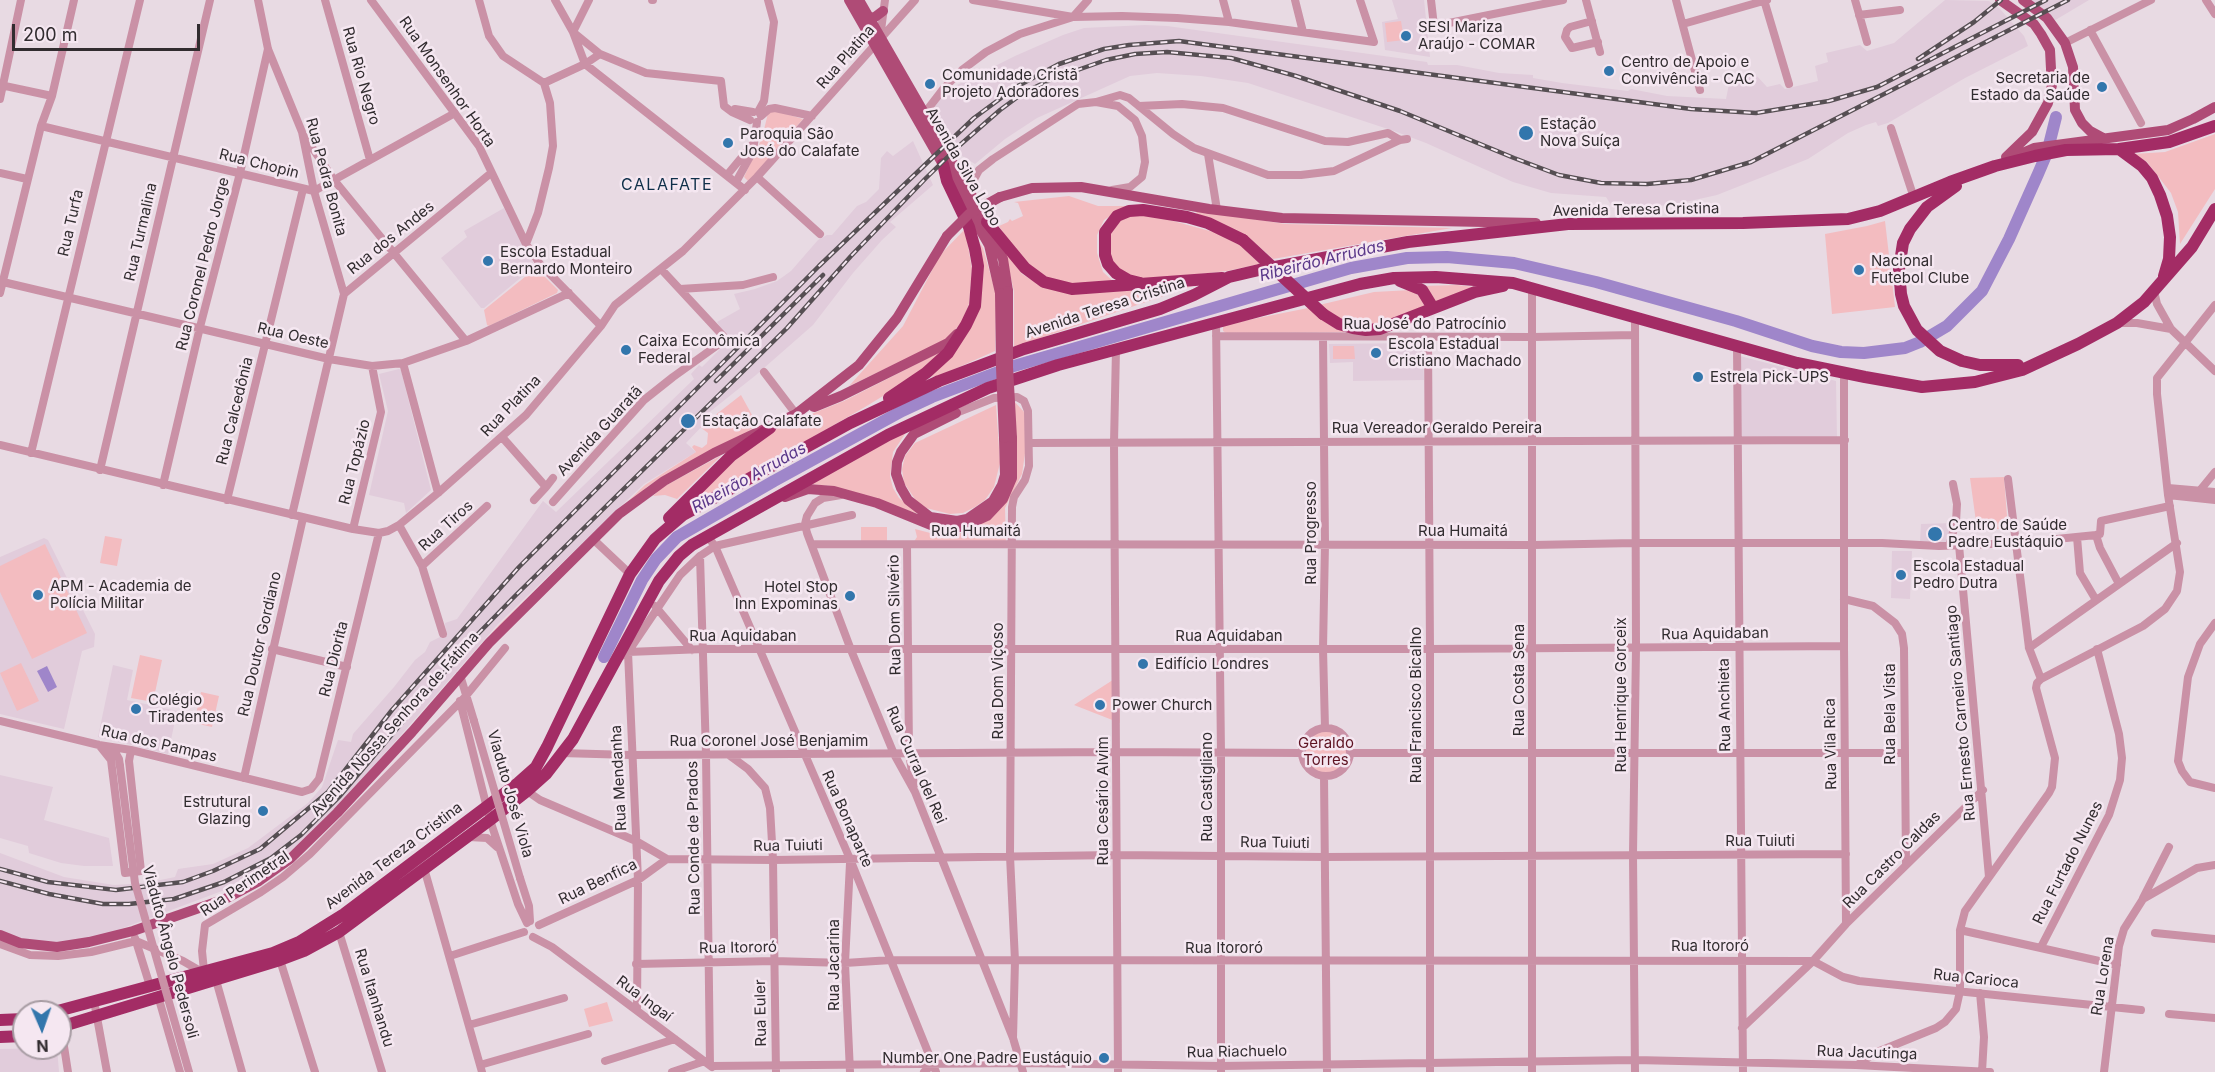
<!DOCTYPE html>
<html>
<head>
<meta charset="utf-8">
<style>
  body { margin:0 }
  #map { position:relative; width:2215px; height:1072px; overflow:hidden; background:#e8dae3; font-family:Inter,sans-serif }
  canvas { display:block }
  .north { position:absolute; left:12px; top:1000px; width:60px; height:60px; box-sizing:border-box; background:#f5e7f1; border:2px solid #a79ca3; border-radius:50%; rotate:178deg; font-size:16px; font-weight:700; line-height:24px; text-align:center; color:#312c2f }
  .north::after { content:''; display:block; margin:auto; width:21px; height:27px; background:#3276ac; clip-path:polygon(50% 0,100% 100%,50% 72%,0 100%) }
  .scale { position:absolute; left:12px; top:24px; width:188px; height:27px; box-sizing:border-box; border:3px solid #312c2f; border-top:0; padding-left:8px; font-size:18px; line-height:21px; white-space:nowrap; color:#312c2f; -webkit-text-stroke:4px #f5e7f1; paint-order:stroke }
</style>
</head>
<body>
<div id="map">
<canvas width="2215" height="1072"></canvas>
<div class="north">N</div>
<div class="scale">200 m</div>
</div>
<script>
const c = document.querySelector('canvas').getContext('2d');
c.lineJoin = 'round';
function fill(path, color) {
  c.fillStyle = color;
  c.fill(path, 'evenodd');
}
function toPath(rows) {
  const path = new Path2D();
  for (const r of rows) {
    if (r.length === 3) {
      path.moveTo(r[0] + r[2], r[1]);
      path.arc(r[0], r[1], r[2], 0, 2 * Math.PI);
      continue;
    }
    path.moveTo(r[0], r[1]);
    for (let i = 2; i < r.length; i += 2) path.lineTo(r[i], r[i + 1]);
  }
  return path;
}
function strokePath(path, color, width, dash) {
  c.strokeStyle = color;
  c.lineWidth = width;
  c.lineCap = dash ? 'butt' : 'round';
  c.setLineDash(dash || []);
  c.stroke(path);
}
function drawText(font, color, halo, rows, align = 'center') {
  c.font = font + ' Inter,sans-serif';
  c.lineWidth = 5;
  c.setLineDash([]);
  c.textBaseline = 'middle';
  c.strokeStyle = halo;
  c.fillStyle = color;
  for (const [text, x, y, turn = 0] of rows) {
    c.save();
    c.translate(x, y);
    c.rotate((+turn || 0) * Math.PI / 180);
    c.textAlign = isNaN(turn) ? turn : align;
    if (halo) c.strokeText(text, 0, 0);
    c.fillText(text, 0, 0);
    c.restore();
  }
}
const built = toPath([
  [1392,0,1424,0,1430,57,1385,50,1382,22,1398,19],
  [1945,0,1989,1,2000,9,2024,36,2028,46,1965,78,1888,123,1878,126,1876,122,1866,125,1848,133,1808,159,1717,195,1672,205,1613,208,1606,197,1551,193,1513,182,1426,143,1394,131,1248,83,1201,76,1157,73,1130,76,1037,118,1005,139,975,164,957,153,939,136,928,118,945,91,1015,56,1063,35,1084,28,1145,25,1167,26,1427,62,1428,65,1457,65,1499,73,1533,75,1533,78,1562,83,1628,91,1631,89,1667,96,1726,99,1730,79,1755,74,1767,87,1780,84,1785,89,1818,81,1815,66,1828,62,1826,53,1860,45,1867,51,1894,43],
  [2030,0,2089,0,2052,22],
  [913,141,933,185,890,222,896,227,882,240,853,273,813,325,756,375,702,418,706,422,686,443,696,452,644,484,498,624,345,799,302,842,286,855,230,888,99,937,45,944,0,933,0,853,64,877,114,885,146,883,175,877,178,869,213,864,248,848,308,803,322,787,338,740,351,742,353,734,394,687,415,660,425,652,430,642,446,634,445,623,457,619,543,501,556,512,694,379,691,374,699,365,702,367,729,340,717,322,740,309,734,294,755,289,777,281,791,271,818,240,827,235,832,235,857,206,866,202,879,189,881,158,887,151,893,156],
  [504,208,535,266,484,308,481,308,441,258,467,237,464,231],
  [1423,343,1424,380,1353,381,1353,362,1330,363,1329,344],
  [1736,355,1836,381,1837,439,1741,439],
  [399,369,401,370,431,490,406,513,404,503,369,495,388,411,379,374],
  [1953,523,1947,543,1920,543,1921,524],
  [44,538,48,540,95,634,94,647,82,651,64,729,0,714,0,557],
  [1892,551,1912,551,1910,599,1891,598],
  [113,665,133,670,127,700,177,711,168,754,98,737],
  [0,775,53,787,44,820,109,838,113,866,84,866,61,863,29,853,28,846,0,838],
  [57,1048,59,1072,0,1072,0,1049]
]);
const green = toPath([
  [1401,21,1404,40,1387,42,1385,23],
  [773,110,803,119,749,182,744,177,762,138,768,113],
  [2215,134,2215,189,2180,244,2178,212,2171,193,2147,162,2133,154,2165,152],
  [1069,196,1098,206,1133,206,1121,209,1104,220,1097,235,1097,253,1103,272,1115,283,1073,287,1045,280,1011,246,999,226,1008,222,1010,219,1012,221,1023,216,1018,203,1014,202],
  [1197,210,1285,224,1452,228,1273,259,1246,235,1198,217,1196,215],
  [1139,215,1166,219,1217,233,1240,245,1260,264,1227,271,1156,279,1125,277,1113,267,1107,251,1112,224,1126,216],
  [1885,221,1895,307,1832,314,1825,234,1867,226],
  [965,229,972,269,969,304,962,322,946,340,849,386,903,326,940,255],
  [977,238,983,248,996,294,995,351,939,376,928,377,970,326],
  [1004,248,1022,274,1043,287,1196,285,1014,347,1014,291],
  [536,268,558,290,557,293,489,326,487,325,484,310],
  [1457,285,1474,287,1433,304,1420,286],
  [1411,290,1420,297,1425,307,1383,326,1347,321,1331,314,1319,305,1374,292],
  [1308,308,1358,332,1226,333,1223,331,1223,325],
  [1333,346,1354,346,1355,359,1333,359],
  [946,349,924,371,865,407,722,490,694,499,700,490,771,430,844,401],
  [741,395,757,424,748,432,662,477,647,487,555,573,449,682,499,625,645,485,696,452,692,447,694,445,702,448,707,444,708,433,700,427],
  [1013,400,1025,413,1026,447,1022,474,1005,508,1006,543,913,543,917,537,915,529,934,534,961,533,980,523,999,506],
  [996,405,1000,463,994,487,985,500,975,507,963,513,950,514,926,508,917,502,904,483,902,469,905,456,915,443],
  [907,431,893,452,890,476,893,488,899,498,919,514,831,486,810,484],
  [722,455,677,499,665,495,653,496,663,487],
  [2004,477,2008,529,1977,529,1970,478],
  [861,527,887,527,887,542,861,542],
  [105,536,122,539,117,566,100,563],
  [45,544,87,633,32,659,0,592,0,566],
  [140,655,162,660,153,702,131,698],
  [21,663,39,701,17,711,0,673],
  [1119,676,1120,723,1074,705],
  [201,692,219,696,212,727,194,723],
  [1325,752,22],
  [607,1002,613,1021,589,1027,584,1009]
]);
const water = toPath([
  [47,666,57,687,48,692,37,671]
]);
const river = toPath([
  [604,657,642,580,656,559,677,537,774,481,902,411,932,397,1014,366,1351,268,1407,258,1447,257,1514,263,1596,282,1736,321,1812,346,1841,352,1864,353,1905,348,1920,342,1947,326,1982,291,2009,239,2038,174,2047,153,2056,117]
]);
const minor = toPath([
  [258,0,268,49,302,132,314,191,344,294],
  [325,0,370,160],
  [371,0,479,146,526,244,540,264,601,326],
  [479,0,489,36,503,56,544,83,550,103,553,146,549,168,538,213,526,244],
  [555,0,573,32,585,64,745,190],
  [589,0,573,32,600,54],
  [652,0,653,0],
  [973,0,1073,17,1088,0],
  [1223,0,1229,22],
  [1295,0,1303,32],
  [1431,0,1434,26,1563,0],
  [1586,0,1600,52],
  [1676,0,1700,90],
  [1764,0,1789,84],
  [1855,0,1867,42],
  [2206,0,2215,14],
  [1859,15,1900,10],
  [1592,21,1570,27,1567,30,1565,37,1572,48,1598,42],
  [1683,24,1767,0],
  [2090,30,2141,123],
  [880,38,885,0],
  [2065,43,2151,0],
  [544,83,585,64,600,54,646,73,721,81,724,106,732,112,750,120],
  [0,85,52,96],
  [0,99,21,0],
  [1096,102,1120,95,1129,98,1173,134,1194,148,1268,175,1301,175,1334,171,1400,140,1407,139],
  [1139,106,1182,104,1223,108,1325,141,1348,142,1388,133,1400,140],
  [735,109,753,112],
  [758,112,764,101,774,22,768,0],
  [924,114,944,88,962,70,986,52,1020,34,1073,17,1122,16,1177,18,1229,22,1374,42,1360,0],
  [761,116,769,109,775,108,812,116],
  [41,126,314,191,455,113],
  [1891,128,1914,198],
  [305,137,334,180,466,341],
  [1208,154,1217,210],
  [0,173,27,179],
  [727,175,752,145],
  [757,177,820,234],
  [736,182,753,151,757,122],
  [971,193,972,183,979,170,993,159,1078,104,1096,102,1118,106,1135,120,1142,136,1145,162,1142,177,1130,187,1112,190],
  [3,282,329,359,372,366,403,363,466,341,569,293],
  [680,289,743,285,773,277],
  [2154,291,2157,304,2171,329,2215,371],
  [0,293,41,126,52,96,74,0],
  [1635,317,1636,648,1633,855,1635,1072],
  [1216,321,1221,753,1221,1072],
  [2117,323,2137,323,2171,329],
  [1216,336,1533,337,1634,335],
  [1323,338,1325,544,1323,649,1325,728],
  [1428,338,1430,649,1430,1072],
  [1737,346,1743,1072],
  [1116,349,1114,443,1118,1072],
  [403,363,438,493],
  [764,372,796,414],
  [956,413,994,398,1017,397,1024,401,1028,411,1029,466,1025,480,1014,497,1012,507,1010,856,1015,961,1013,1038],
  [502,437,546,487,553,478],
  [1029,443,1845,440],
  [0,445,353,529,379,533,388,531,399,525,438,493,526,415,601,326,615,305,683,251,757,177,915,0],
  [31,453,140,0],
  [100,470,210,0],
  [2008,479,2029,648,2041,679],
  [163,485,200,327,240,173,268,49],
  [2168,488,2215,492],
  [2197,494,2215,472],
  [841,495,823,498,815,503,807,516,805,524,807,533,851,650,894,754,915,792,1013,1038,1023,1072],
  [2168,495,2215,500],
  [227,500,303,189],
  [534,500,546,487],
  [553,502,644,400,673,377,726,339,661,269],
  [292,515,344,294,491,173],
  [399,525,422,566,443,634],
  [353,529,381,412,372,366],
  [2096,535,2100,534,2101,521,2170,506],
  [2096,535,2100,548,2119,584],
  [707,536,715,546,850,859,936,1072],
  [2077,537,2080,573,2096,600],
  [594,540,630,574],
  [812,544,1533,545,1635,543,1882,543,1939,546,2017,543,2096,535],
  [907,545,909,753,914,785],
  [1959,545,1989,877],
  [1949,546,1956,522,1957,504,1953,484],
  [422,566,487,506],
  [1844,599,1873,606,1895,623,1902,634,1904,648,1906,864],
  [655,606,692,650],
  [2215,623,2200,644,2188,677,2178,761,2182,771,2190,782,2215,788],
  [2029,648,2177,543],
  [272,649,347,667],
  [617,659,628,652,704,649,1430,649,1844,646],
  [460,675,474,721],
  [2041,679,2143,626,2165,609,2177,591,2180,572,2168,495,2157,394,2157,378,2215,305],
  [460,701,490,820,518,904,527,923],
  [0,721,99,745,131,750,302,792,311,789,319,779,379,533],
  [1326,752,24],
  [99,745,111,760,125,873,141,871,129,761,131,750],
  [108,749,115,752,119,759,120,766],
  [561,753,631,755,1116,752,1301,753],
  [1350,753,1904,753],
  [729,755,748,769,765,788,770,808,773,860,776,1072],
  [1324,776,1327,1072],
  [244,778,303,518],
  [527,791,540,800,636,841,667,859,773,860,1116,855,1325,857,1846,854],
  [469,837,487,838,497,847],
  [850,863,845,963,850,1072],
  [424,868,482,1072],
  [520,878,529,906,530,921],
  [2143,898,2169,847],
  [1846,924,1983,790],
  [539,925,638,880,667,859],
  [1960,930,2117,965],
  [339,932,382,1072],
  [2155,933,2215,939],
  [533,937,552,947,712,1067],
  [135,938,150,986],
  [136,941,183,961,202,972],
  [0,944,30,955,58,956,91,952,136,941],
  [2041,947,2109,815,2120,780,2122,758,2119,734,2097,649],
  [450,956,524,932],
  [280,960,315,1072],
  [636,964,774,961,845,963,891,960,1813,961,1843,977,1859,981,2141,1010],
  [204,971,202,951,205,925,261,892,283,877,310,854,465,697,505,648],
  [216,980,242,1072],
  [1980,993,1984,1037,1982,1072],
  [158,996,180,1072],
  [94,1001,107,1072],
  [637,1010,638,880,628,652,680,575,700,556],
  [2169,1014,2215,1018],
  [469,1025,564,998],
  [61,1027,68,1072],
  [1742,1028,1813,961,1846,924,1844,646,1844,373],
  [605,1061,675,1039],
  [480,1065,588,1034],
  [710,1065,706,754,700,556,715,546,852,515],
  [1857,1065,1877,1052,1936,1028,1945,1022,1956,1009,1960,991,1960,930,1965,911,2049,793,2052,787,2055,758,2036,688,2037,683,2041,679],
  [712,1066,1020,1063,1221,1066,1635,1060,1856,1065,1990,1072],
  [672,1072,705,1061],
  [924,1072,933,1064],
  [1532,1072,1532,289],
  [2104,1072,2119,946,2124,929,2143,899,2197,868,2215,865]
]);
const major = toPath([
  [849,0,989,245,1000,293],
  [859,0,987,222,1003,259,1008,291],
  [2000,0,2034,24,2041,34,2050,50,2051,69,2052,85,2048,103,2032,132,2006,157],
  [2023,0,2047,18,2065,43,2073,67,2075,110,2082,123,2090,131,2103,138],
  [869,18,875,17,883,11],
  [2011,158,2034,148,2168,130,2193,119,2215,107],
  [1000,197,1032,188,1081,187,1209,209,1282,218,1536,223],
  [814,407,841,396,948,343,957,334],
  [956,413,914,434,901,452,897,462,896,474,901,488,908,500,930,517,957,521,967,519,993,501,1002,485,1005,475,1004,438],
  [785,497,808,489,834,491,877,503,936,527,953,528,965,526,987,516,1003,499,1012,478,1012,438],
  [0,935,20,943,57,947,89,942,133,931,225,899,259,881,290,859,337,813,412,732,489,643,619,514,664,481,714,453,796,414,859,365,897,318,947,236]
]);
const highway = toPath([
  [2119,149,2142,166,2152,178,2160,195,2167,216,2170,237,2169,259,2164,276],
  [1956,186,1927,207,1910,229,1903,243,1899,269,1901,294,1904,306,1917,330,1940,351,1962,361,1980,365,2018,365],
  [987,222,1025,268,1044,282,1072,289,1222,278],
  [1400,281,1422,290,1433,308],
  [1140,283,1128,280,1116,273,1108,264,1105,255,1105,232,1117,216,1129,211,1143,210,1187,217,1208,223,1243,240],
  [1323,314,1339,324,1353,328,1366,330,1380,329,1475,292,1503,286],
  [889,398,926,373,948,353,966,325,975,306,978,266,975,249,969,227,947,181,943,164],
  [669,518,731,456,770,428],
  [54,1012,273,953,299,942,344,914,518,783,536,767,547,747,630,574,655,539,683,515,723,493,850,423,939,381,1024,349,1160,309,1194,295,1229,277,1259,270,1408,242,1568,224,1743,223,1848,219,1880,211,1950,182,1995,166,2035,156,2066,150,2119,149,2169,142,2215,126],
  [0,1020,24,1019],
  [60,1027,280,960,304,951,339,932,490,820,527,791,546,774,573,739,659,581,679,556,692,545,888,435,988,388,1058,365,1360,284,1394,278,1436,277,1513,283,1797,363,1865,377,1922,387,1975,382,2022,370,2078,344,2117,323,2144,302,2192,247,2215,209],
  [0,1037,24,1036]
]);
const rail = toPath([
  [1918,59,1974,22,2001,0],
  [716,381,823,275],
  [0,869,48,882,116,890,183,882,213,871,260,849,328,792,392,710,519,567,819,266,974,118,1016,87,1059,64,1104,49,1129,45,1179,41,1691,109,1756,113,1829,101,1877,87,2046,0],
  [0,881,49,894,103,904,129,904,174,899,224,882,271,858,301,835,339,797,472,640,516,595,787,328,851,256,926,178,960,145,1000,110,1023,93,1052,79,1106,60,1135,54,1167,52,1231,58,1296,76,1400,111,1514,158,1559,175,1601,183,1647,184,1691,180,1751,162,2068,0]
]);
const minorBridge = toPath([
  [474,721,520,878],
  [120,766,135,883,189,1072]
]);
const majorBridge = toPath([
  [947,236,969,214,1000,197],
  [1008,291,1008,367,1012,438],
  [1000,293,1001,367,1004,438]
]);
const highwayBridge = toPath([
  [1243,240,1323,314]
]);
const markers = [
  [1406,36,6,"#3276ac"],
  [1609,71,6,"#3276ac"],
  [930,84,6,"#3276ac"],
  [2102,87,6,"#3276ac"],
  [1526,133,8,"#3276ac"],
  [728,143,6,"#3276ac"],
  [488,261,6,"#3276ac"],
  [1859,270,6,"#3276ac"],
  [626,350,6,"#3276ac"],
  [1376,353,6,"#3276ac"],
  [1698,377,6,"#3276ac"],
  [688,421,8,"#3276ac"],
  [1935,534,8,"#3276ac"],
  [1901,575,6,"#3276ac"],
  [38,595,6,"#3276ac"],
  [850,596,6,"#3276ac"],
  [1143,664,6,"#3276ac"],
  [1100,705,6,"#3276ac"],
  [136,709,6,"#3276ac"],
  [263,811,6,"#3276ac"],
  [1104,1058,6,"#3276ac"]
];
const poiNames = [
  ["SESI Mariza",1418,27],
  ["Araújo - COMAR",1418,44],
  ["Centro de Apoio e",1621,62],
  ["Convivência - CAC",1621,79],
  ["Comunidade Cristã",942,75],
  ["Projeto Adoradores",942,92],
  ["Secretaria de",2090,78,"right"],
  ["Estado da Saúde",2090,95,"right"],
  ["Estação",1540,124],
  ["Nova Suíça",1540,141],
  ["Paroquia São",740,134],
  ["José do Calafate",740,151],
  ["Escola Estadual",500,252],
  ["Bernardo Monteiro",500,269],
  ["Nacional",1871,261],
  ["Futebol Clube",1871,278],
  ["Caixa Econômica",638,341],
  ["Federal",638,358],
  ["Escola Estadual",1388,344],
  ["Cristiano Machado",1388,361],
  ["Estrela Pick-UPS",1710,377],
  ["Estação Calafate",702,421],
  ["Centro de Saúde",1948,525],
  ["Padre Eustáquio",1948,542],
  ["Escola Estadual",1913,566],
  ["Pedro Dutra",1913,583],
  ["APM - Academia de",50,586],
  ["Polícia Militar",50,603],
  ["Hotel Stop",838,587,"right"],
  ["Inn Expominas",838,604,"right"],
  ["Edifício Londres",1155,664],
  ["Colégio",148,700],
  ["Tiradentes",148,717],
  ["Power Church",1112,705],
  ["Estrutural",251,802,"right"],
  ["Glazing",251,819,"right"],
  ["Number One Padre Eustáquio",1092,1058,"right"]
];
const streetNames = [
  ["Rua Platina",846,57,-49],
  ["Rua Rio Negro",361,76,74],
  ["Rua Monsenhor Horta",447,82,55],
  ["Rua Chopin",259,164,14],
  ["Avenida Silva Lobo",963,167,60],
  ["Rua Pedra Bonita",326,177,75],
  ["Avenida Teresa Cristina",1636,210,-1],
  ["Rua Turfa",71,223,-77],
  ["Rua Turmalina",141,232,-77],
  ["Rua dos Andes",391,238,-39],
  ["Rua Coronel Pedro Jorge",203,264,-76],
  ["Avenida Teresa Cristina",1105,308,-18],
  ["Rua José do Patrocínio",1425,324],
  ["Rua Oeste",293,336,13],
  ["Rua Platina",511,406,-46],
  ["Rua Calcedônia",235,411,-76],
  ["Rua Vereador Geraldo Pereira",1437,428],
  ["Avenida Guaratã",600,431,-47],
  ["Rua Topázio",355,462,-76],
  ["Rua Tiros",446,526,-42],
  ["Rua Humaitá",976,531],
  ["Rua Humaitá",1463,531],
  ["Rua Progresso",1311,533,-90],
  ["Rua Dom Silvério",895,615,-91],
  ["Rua Aquidaban",1715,634,-1],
  ["Rua Aquidaban",743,636],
  ["Rua Aquidaban",1229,636],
  ["Rua Doutor Gordiano",260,644,-77],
  ["Rua Diorita",334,659,-76],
  ["Rua Costa Sena",1519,680,-90],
  ["Rua Dom Viçoso",998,681,-90],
  ["Rua Henrique Gorceix",1621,695,-90],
  ["Rua Francisco Bicalho",1416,705,-90],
  ["Rua Anchieta",1725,705,-91],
  ["Rua Ernesto Carneiro Santiago",1961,713,-95],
  ["Rua Bela Vista",1890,714,-90],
  ["Avenida Nossa Senhora de Fátima",395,724,-48],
  ["Rua Coronel José Benjamim",769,741],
  ["Rua dos Pampas",159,744,13],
  ["Rua Vila Rica",1831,744,-91],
  ["Rua Curral del Rei",916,765,66],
  ["Rua Mendanha",619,778,-93],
  ["Rua Castigliano",1207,787,-90],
  ["Viaduto José Viola",510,794,74],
  ["Rua Cesário Alvim",1103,801,-90],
  ["Rua Bonaparte",847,819,66],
  ["Rua Conde de Prados",694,838,-91],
  ["Rua Tuiuti",1760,841],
  ["Rua Tuiuti",1275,843,1],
  ["Rua Tuiuti",788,846,-1],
  ["Avenida Tereza Cristina",394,856,-37],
  ["Rua Castro Caldas",1892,860,-45],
  ["Rua Furtado Nunes",2068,863,-63],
  ["Rua Benfica",598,882,-26],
  ["Rua Perimetral",245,884,-34],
  ["Rua Itororó",1710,946],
  ["Rua Itororó",738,948,-1],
  ["Rua Itororó",1224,948],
  ["Viaduto Ângelo Pedersoli",170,952,75],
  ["Rua Jacarina",834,965,-90],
  ["Rua Lorena",2103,976,-81],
  ["Rua Carioca",1976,979,6],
  ["Rua Itanhandu",374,998,73],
  ["Rua Ingaí",644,999,37],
  ["Rua Euler",761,1013,-91],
  ["Rua Riachuelo",1237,1052,-1],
  ["Rua Jacutinga",1867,1053,2]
];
const parkNames = [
  ["Geraldo",1326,743],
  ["Torres",1326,760]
];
const neighbourhoodNames = [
  ["CALAFATE",667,185]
];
const waterNames = [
  ["Ribeirão Arrudas",1322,261,-14],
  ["Ribeirão Arrudas",749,478,-29]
];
fill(built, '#e1ccdb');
fill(green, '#f3bcc0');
fill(water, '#9f86ca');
strokePath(river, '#9f86ca', 12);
strokePath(minor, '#ca91a6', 8);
strokePath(major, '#af4b76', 10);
strokePath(highway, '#a32c65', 12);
strokePath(rail, '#564f53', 4.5);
strokePath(rail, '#f5e7f1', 2, [7]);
strokePath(minorBridge, '#ca91a6', 8);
strokePath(majorBridge, '#af4b76', 10);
strokePath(highwayBridge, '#a32c65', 12);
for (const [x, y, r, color] of markers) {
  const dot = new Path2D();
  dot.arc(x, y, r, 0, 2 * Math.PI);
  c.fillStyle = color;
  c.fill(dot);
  strokePath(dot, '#f5e7f1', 2);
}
drawText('15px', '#312c2f', '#f5e7f1', poiNames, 'left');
drawText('15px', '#312c2f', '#f5e7f1', streetNames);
drawText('15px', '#5e1322', '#f5e7f1', parkNames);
c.letterSpacing = '1.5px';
drawText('16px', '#10304a', '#f5e7f1', neighbourhoodNames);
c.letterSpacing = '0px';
drawText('italic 16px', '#5a3789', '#f5e7f1', waterNames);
</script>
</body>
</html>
